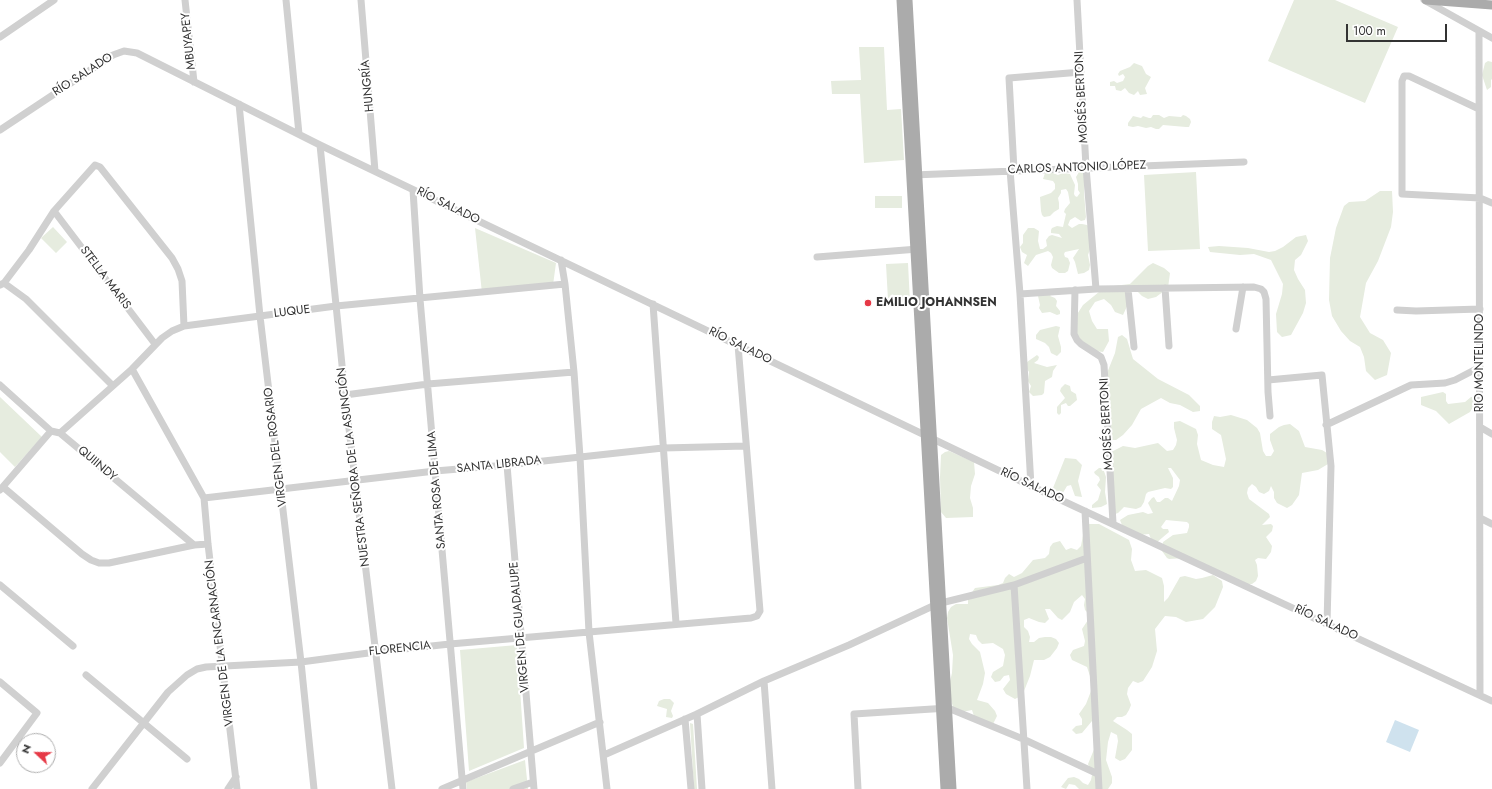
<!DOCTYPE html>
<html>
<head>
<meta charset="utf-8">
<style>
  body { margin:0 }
  #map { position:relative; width:1492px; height:789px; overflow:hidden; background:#fff; font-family:Jost,sans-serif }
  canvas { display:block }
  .north { position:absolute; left:16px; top:733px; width:40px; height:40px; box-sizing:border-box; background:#fff; border:1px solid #adadad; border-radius:50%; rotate:292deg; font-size:11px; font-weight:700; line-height:16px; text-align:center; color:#333 }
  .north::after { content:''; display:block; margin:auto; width:14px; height:18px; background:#e63946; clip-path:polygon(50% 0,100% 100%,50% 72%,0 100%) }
  .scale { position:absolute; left:1346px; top:24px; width:101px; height:18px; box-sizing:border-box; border:2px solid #333; border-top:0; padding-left:5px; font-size:12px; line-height:14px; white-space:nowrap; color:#333; -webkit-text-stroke:3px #fff; paint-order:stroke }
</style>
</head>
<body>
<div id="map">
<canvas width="1492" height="789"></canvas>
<div class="north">N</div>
<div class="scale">100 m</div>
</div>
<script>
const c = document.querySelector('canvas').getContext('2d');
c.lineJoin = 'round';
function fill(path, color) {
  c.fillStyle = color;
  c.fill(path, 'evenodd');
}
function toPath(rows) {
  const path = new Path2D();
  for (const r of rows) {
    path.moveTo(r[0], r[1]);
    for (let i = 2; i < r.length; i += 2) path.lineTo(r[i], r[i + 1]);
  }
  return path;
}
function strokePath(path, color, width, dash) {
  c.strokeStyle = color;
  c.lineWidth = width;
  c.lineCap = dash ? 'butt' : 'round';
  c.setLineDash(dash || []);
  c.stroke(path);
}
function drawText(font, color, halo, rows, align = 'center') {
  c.font = font + ' Jost,sans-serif';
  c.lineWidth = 4;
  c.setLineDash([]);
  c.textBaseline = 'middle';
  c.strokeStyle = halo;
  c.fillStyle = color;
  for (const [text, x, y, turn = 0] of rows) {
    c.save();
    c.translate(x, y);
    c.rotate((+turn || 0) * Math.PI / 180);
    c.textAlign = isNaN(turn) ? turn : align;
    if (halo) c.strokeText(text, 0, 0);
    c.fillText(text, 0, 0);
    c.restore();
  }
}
const green = toPath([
  [1294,0,1335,0,1398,27,1365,103,1268,61],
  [859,47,884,47,887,110,901,109,904,160,864,163,860,94,832,94,831,81,861,80],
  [1488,61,1492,62,1492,79,1491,80,1491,87,1487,90,1482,75,1485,63],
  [1134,63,1142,66,1146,74,1151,77,1145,88,1147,94,1140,95,1138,91,1134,95,1129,93,1125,88,1121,91,1116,90,1115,86,1110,86,1110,82,1114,81,1117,83,1123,81,1125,77,1123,74,1119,76,1118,74,1120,71,1130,67],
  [1153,115,1159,115,1164,118,1169,116,1181,117,1183,115,1186,116,1190,119,1191,122,1189,127,1186,127,1163,125,1159,129,1156,129,1151,127,1146,128,1138,126,1133,127,1128,126,1128,123,1133,116,1141,118,1143,116,1149,118,1151,118],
  [1050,172,1058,175,1063,173,1070,174,1075,185,1074,194,1075,196,1077,197,1080,193,1078,190,1078,184,1076,177,1079,172,1082,172,1085,175,1084,193,1086,217,1085,220,1081,221,1075,217,1070,220,1068,225,1072,228,1079,224,1082,224,1087,225,1089,227,1090,249,1088,255,1090,265,1089,270,1084,273,1078,274,1075,262,1073,258,1079,249,1065,252,1064,254,1065,257,1068,258,1070,263,1068,271,1065,273,1059,273,1052,268,1051,265,1053,257,1051,253,1048,251,1036,255,1028,266,1024,263,1027,255,1022,252,1020,247,1023,243,1023,235,1028,228,1034,228,1039,231,1038,241,1040,249,1043,249,1047,246,1046,240,1049,236,1052,235,1062,238,1059,234,1051,233,1051,230,1052,228,1057,226,1063,227,1066,214,1064,212,1065,209,1070,203,1068,192,1066,189,1061,190,1061,193,1058,198,1059,203,1059,209,1054,212,1050,216,1044,217,1042,215,1041,211,1040,197,1051,193,1055,189,1055,184,1053,181,1043,179,1045,173],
  [1196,172,1200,249,1148,251,1144,175],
  [1380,191,1392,191,1393,212,1391,227,1378,261,1366,283,1360,317,1370,333,1383,340,1391,353,1387,375,1375,380,1366,371,1364,357,1360,347,1350,341,1341,331,1332,316,1329,300,1330,258,1336,228,1344,206,1349,202,1365,201],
  [875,196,902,196,902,208,875,208],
  [53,227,67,242,56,253,41,238],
  [475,228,556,263,553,285,482,293],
  [1306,235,1308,241,1301,255,1295,260,1294,270,1298,279,1305,290,1306,303,1303,313,1291,335,1282,337,1277,332,1276,314,1282,294,1283,284,1271,260,1254,254,1240,255,1210,252,1208,247,1219,246,1248,248,1269,252,1275,251,1283,247,1296,237],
  [908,263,910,303,890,304,890,300,888,300,886,264],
  [1153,263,1164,268,1170,273,1168,288,1156,297,1148,299,1142,296,1136,290,1131,291,1129,302,1123,315,1115,312,1111,305,1104,299,1095,302,1089,311,1092,321,1097,329,1108,329,1109,341,1103,352,1095,351,1078,344,1074,332,1076,316,1083,305,1105,287,1130,284,1148,266],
  [1054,292,1050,296,1055,298,1057,301,1056,306,1060,311,1060,314,1057,315,1050,312,1042,313,1039,308,1040,305,1038,296],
  [1056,326,1060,327,1058,336,1061,347,1061,352,1057,356,1051,353,1049,347,1045,343,1036,339,1036,335,1040,330],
  [1122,335,1127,339,1133,359,1158,379,1189,395,1200,406,1200,411,1193,412,1180,405,1170,403,1161,398,1141,409,1132,425,1123,435,1116,440,1107,440,1103,434,1106,416,1105,378,1115,353,1118,337],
  [1037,355,1039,357,1038,360,1034,363,1047,367,1057,365,1053,371,1052,377,1045,381,1044,393,1042,395,1033,396,1029,392,1031,386,1028,381,1029,372,1026,367,1027,362],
  [1065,384,1070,386,1071,391,1076,394,1077,400,1070,406,1068,406,1066,403,1061,405,1061,413,1059,415,1057,413,1057,407,1065,398,1060,391,1061,388],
  [1443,392,1446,394,1446,401,1448,404,1465,402,1471,397,1476,397,1476,402,1470,412,1449,424,1436,411,1421,405,1421,397],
  [0,397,42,437,15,467,0,452],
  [1231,415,1247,420,1257,428,1260,433,1263,451,1266,456,1271,456,1274,451,1270,440,1270,434,1279,427,1284,425,1290,424,1299,431,1305,447,1322,450,1327,453,1328,464,1318,470,1302,473,1299,495,1292,505,1287,508,1277,503,1274,498,1274,492,1271,486,1269,491,1264,494,1259,492,1256,487,1252,484,1248,488,1247,493,1249,499,1269,514,1270,517,1262,525,1271,524,1273,526,1272,531,1266,537,1272,546,1271,552,1266,559,1258,558,1255,560,1257,565,1258,576,1256,581,1252,584,1246,584,1185,558,1169,559,1167,558,1162,551,1163,542,1173,535,1187,533,1189,527,1189,524,1187,522,1166,520,1161,527,1163,529,1168,529,1169,532,1156,543,1151,539,1149,534,1139,535,1122,525,1120,520,1128,515,1143,512,1148,514,1153,513,1148,503,1152,498,1154,497,1157,502,1160,502,1165,498,1168,498,1172,501,1179,486,1180,480,1171,468,1168,468,1173,478,1173,487,1171,489,1165,488,1148,492,1146,494,1144,502,1141,507,1136,509,1124,507,1118,513,1115,514,1111,452,1123,446,1135,448,1158,443,1167,451,1173,450,1176,445,1177,440,1174,428,1174,422,1180,421,1196,429,1198,435,1197,444,1201,460,1213,465,1224,467,1226,459,1221,435,1212,429,1212,422,1214,416,1220,417],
  [949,451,974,462,975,474,971,486,970,498,973,508,973,517,946,518,941,512,940,477,941,455,945,452],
  [1065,458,1076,459,1082,465,1078,481,1082,497,1075,496,1071,485,1067,486,1061,496,1053,496,1053,488],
  [1099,468,1103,468,1106,477,1105,492,1107,504,1101,507,1092,508,1092,505,1098,500,1101,490,1097,485,1100,480,1099,477,1095,474,1094,472],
  [1088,524,1099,524,1129,540,1132,549,1131,560,1135,571,1146,570,1162,578,1164,586,1164,602,1168,598,1180,577,1185,576,1196,579,1202,578,1213,575,1222,581,1223,587,1215,607,1203,619,1186,622,1176,617,1165,616,1155,629,1157,651,1152,667,1143,681,1138,683,1133,681,1128,688,1127,694,1131,705,1129,710,1126,715,1122,717,1117,717,1113,721,1127,730,1132,734,1132,750,1125,759,1120,761,1115,758,1118,741,1117,735,1111,732,1108,742,1106,760,1112,777,1112,783,1108,789,1079,789,1075,785,1069,784,1066,789,1061,787,1068,778,1074,777,1079,779,1083,783,1088,785,1091,780,1092,775,1088,764,1095,747,1092,721,1082,733,1076,734,1072,730,1076,726,1082,725,1082,719,1079,714,1086,704,1091,691,1091,679,1087,667,1072,660,1070,655,1073,650,1084,646,1085,641,1082,629,1088,620,1089,614,1085,610,1084,605,1085,599,1082,595,1074,602,1070,612,1062,620,1058,618,1050,609,1045,609,1049,619,1045,623,1039,622,1029,618,1024,620,1024,627,1028,631,1030,637,1029,642,1034,642,1039,638,1045,637,1051,637,1056,639,1059,643,1057,648,1050,657,1044,660,1034,660,1030,676,1024,691,1021,696,1015,699,1006,694,1003,689,1010,680,1009,675,1004,676,1000,681,995,682,991,677,993,672,1003,666,1005,655,1003,649,993,643,982,644,978,640,976,635,970,634,969,639,972,644,980,652,985,673,983,684,977,700,988,703,995,711,997,716,992,726,974,716,972,710,962,712,953,707,948,690,952,673,953,655,947,618,948,612,951,607,956,604,968,604,968,598,975,588,998,585,1003,583,1005,578,1009,574,1014,577,1022,573,1033,560,1045,558,1049,554,1050,547,1053,543,1060,541,1066,550,1071,548,1077,550,1081,546,1083,535],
  [517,645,524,748,469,771,460,650],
  [664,699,670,699,674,703,671,711,673,716,672,718,666,717,667,709,657,706,659,701],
  [690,723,693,724,697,789,694,789],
  [525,760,528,789,467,789,466,782]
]);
const water = toPath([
  [1395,720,1419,730,1410,752,1386,742]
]);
const minor = toPath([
  [185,0,194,82],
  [286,0,299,134],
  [361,0,375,171],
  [1077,0,1086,167,1096,289],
  [1424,0,1492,38],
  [1479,31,1480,695],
  [0,37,54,0],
  [239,104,260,316,301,662,314,789],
  [1479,109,1409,76,1404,76,1402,81,1402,194,1480,198,1492,203],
  [0,130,113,55,124,51,137,53,320,145,1031,486,1492,701],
  [320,145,345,395,392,789],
  [1010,170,1020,294,1031,486],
  [1014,170,1009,78,1081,72],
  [913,175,1244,162],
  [413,190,420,299,463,789],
  [54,211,155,344],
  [817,257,918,249],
  [561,260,565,284,574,372,580,457,589,632,607,789],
  [4,283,26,299,112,385],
  [0,285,4,283,29,250,54,211,95,165,100,167,172,258,178,269,182,281,184,326],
  [1165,288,1169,346],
  [1128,289,1134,347],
  [1075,290,1074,334,1077,340,1081,344,1101,357,1104,365,1113,523],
  [1020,294,1096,289,1254,287,1261,289,1264,292,1266,299,1268,392,1270,416],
  [653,304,676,623],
  [1397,310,1416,311,1480,309],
  [1236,329,1243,287],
  [132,369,204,498,208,544,237,789],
  [1268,380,1322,375,1331,466,1327,624],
  [0,385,51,431,60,433,194,545],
  [345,395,428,384,574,372],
  [1326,425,1411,385,1445,383,1455,380,1480,367],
  [1480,427,1492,434],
  [60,433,132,369,162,338,172,331,184,326,336,306,565,284],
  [507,465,534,789],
  [3,487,82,554,91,560,99,563,109,563,194,545,208,544],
  [0,490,51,431],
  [204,498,435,471,507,465,663,448,746,446],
  [1085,511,1099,789],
  [1480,518,1492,524],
  [0,585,73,646],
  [1014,585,1027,789],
  [941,603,1014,585,1087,558],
  [86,675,187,759],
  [764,681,772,789],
  [0,682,37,713,0,763],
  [697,714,702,789],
  [685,719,691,789],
  [604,755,697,714,764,681,849,645,935,605],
  [92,789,168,692,187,675,197,669,206,667,301,662,376,652,450,644,751,618,757,616,760,611,738,345],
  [228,789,236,777],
  [442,789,600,722],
  [513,789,533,782],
  [858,789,854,714,948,708,1023,739,1098,774]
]);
const major = toPath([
  [901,0,945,789],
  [908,0,952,789],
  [1426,0,1492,5]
]);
const markers = [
  [868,303,4,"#e63946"]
];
const streetNames = [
  ["MBUYAPEY",189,41,-96],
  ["RÍO SALADO",83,75,-33],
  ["HUNGRÍA",368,86,-95],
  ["MOISÉS BERTONI",1082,97,-93],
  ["CARLOS ANTONIO LÓPEZ",1077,168,-2],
  ["RÍO SALADO",448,206,26],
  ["STELLA MARIS",105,278,53],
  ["LUQUE",292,312,-7],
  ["RÍO SALADO",740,346,26],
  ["RIO MONTELINDO",1480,363,-90],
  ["MOISÉS BERTONI",1107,424,-93],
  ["VIRGEN DEL ROSARIO",276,447,-97],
  ["QUIINDY",97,464,40],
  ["SANTA LIBRADA",499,465,-6],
  ["NUESTRA SEÑORA DE LA ASUNCIÓN",354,467,-97],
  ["RÍO SALADO",1032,486,25],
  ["SANTA ROSA DE LIMA",437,490,-95],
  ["RÍO SALADO",1326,623,25],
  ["VIRGEN DE GUADALUPE",520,627,-95],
  ["VIRGEN DE LA ENCARNACIÓN",220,643,-97],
  ["FLORENCIA",400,649,-6]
];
const poiNames = [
  ["EMILIO JOHANNSEN",876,303]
];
fill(green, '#e6ecdf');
fill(water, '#cfe2ee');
strokePath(minor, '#d0d0d0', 7);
strokePath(major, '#ababab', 9);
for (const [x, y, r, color] of markers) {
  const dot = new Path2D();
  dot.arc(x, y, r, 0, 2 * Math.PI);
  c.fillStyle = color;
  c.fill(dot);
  strokePath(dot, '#fff', 1.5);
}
drawText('12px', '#333', '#fff', streetNames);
drawText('bold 12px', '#333', '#fff', poiNames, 'left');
</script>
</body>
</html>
